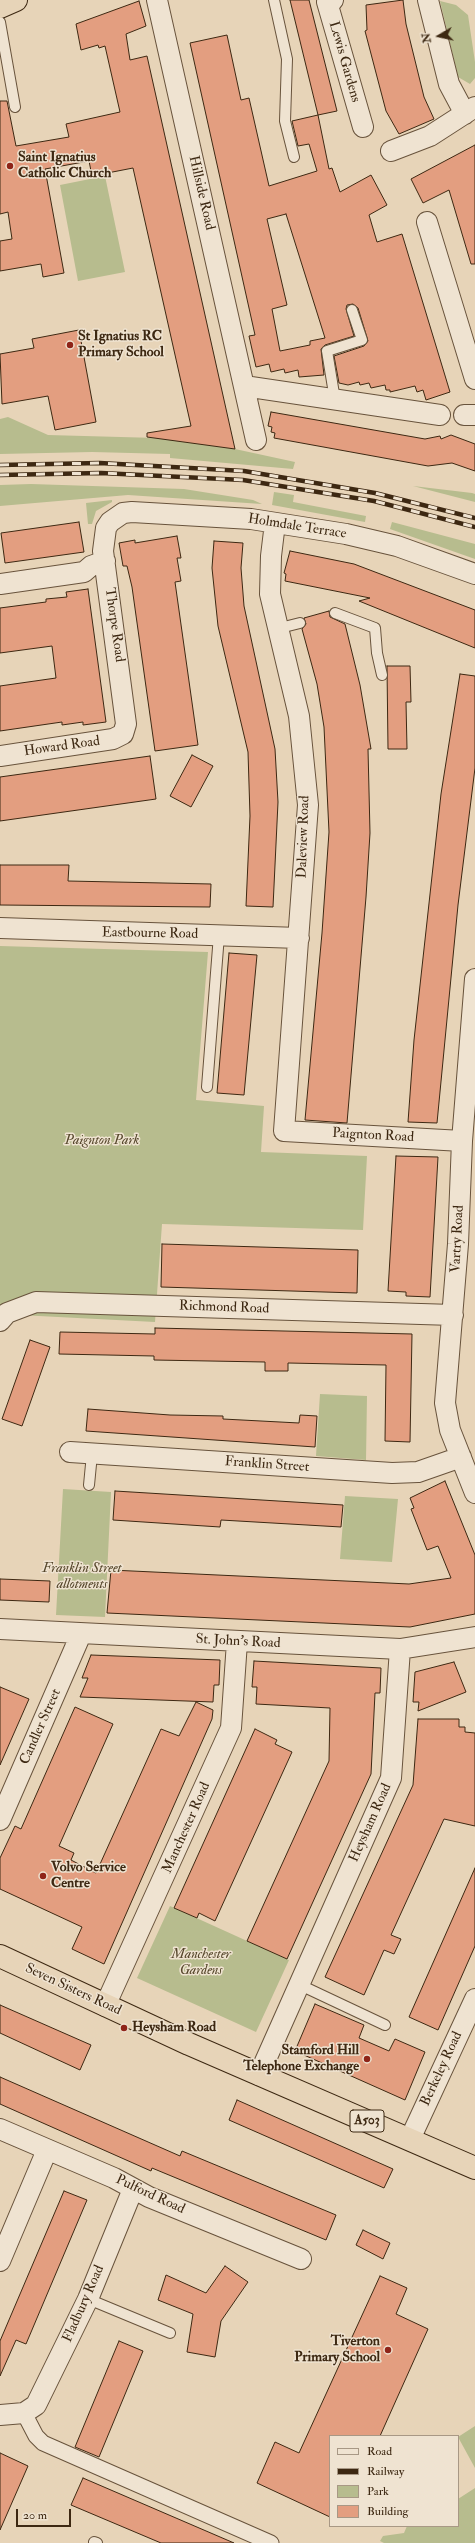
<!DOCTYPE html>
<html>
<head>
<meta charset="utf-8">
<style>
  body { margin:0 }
  #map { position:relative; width:475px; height:2543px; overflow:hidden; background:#e7d4b8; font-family:"IM FELL Double Pica",serif }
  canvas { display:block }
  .legend { position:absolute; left:329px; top:2435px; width:130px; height:92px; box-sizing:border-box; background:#efe3d1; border:1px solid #a89885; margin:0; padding:5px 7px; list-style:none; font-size:12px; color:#3d2812 }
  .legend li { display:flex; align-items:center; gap:8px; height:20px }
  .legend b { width:20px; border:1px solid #a89885 }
  .north { position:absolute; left:419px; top:16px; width:40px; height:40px; -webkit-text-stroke:3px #efe3d1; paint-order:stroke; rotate:261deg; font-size:11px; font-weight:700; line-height:16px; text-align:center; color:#3d2812 }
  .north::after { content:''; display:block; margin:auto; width:14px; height:18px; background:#3d2812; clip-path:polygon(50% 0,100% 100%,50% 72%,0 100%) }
  .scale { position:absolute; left:16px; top:2509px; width:55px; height:18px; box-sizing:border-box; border:2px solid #3d2812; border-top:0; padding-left:5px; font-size:12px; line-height:14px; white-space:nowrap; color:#3d2812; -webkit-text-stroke:3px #efe3d1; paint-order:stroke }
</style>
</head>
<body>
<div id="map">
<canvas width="475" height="2543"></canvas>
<ul class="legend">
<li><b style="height:5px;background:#efe3d1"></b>Road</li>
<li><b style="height:5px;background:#3d2812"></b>Railway</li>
<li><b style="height:11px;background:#b7bc8e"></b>Park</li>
<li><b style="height:11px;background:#e39e80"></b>Building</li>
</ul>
<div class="north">N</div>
<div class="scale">20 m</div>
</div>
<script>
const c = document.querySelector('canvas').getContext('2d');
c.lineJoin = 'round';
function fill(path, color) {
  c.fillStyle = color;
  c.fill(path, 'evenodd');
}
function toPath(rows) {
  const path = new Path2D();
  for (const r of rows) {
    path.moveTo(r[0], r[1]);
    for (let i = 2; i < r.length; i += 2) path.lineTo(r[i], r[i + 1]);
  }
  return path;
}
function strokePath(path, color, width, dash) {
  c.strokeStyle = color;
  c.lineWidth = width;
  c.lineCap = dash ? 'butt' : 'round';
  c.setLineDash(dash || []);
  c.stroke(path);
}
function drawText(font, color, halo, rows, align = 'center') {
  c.font = font + ' "IM FELL Double Pica",serif';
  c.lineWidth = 3;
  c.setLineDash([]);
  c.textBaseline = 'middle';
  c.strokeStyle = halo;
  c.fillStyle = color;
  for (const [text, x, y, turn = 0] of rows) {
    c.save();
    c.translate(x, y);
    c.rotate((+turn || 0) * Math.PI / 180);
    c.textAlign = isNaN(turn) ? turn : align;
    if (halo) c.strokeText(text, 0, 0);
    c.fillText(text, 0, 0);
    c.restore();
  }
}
const green = toPath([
  [440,1,456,5,468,15,475,62,475,78,470,84,458,77],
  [105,176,125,272,78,281,60,185],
  [8,417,48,435,157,438,235,449,295,462,293,469,170,458,170,454,92,452,0,454,0,419],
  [31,484,184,489,253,500,262,504,128,495,0,506,0,485],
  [413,486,472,493,475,494,475,502],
  [274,492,294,495,293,502,366,516,365,522,272,505],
  [112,500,112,502,96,511,92,524,88,524,86,503],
  [392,522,475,544,475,559,390,529],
  [0,946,208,952,196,1100,264,1106,261,1152,367,1156,363,1230,162,1224,155,1322,0,1314],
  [320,1394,367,1396,366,1460,316,1456],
  [63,1489,111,1492,105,1617,56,1615],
  [345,1496,398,1499,392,1562,340,1559],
  [170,1906,289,1960,256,2032,137,1978],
  [475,2426,475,2468,458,2437],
  [475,2488,475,2543,384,2543,380,2541,383,2536,404,2533,407,2526,458,2526,458,2499]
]);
const building = toPath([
  [290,0,309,0,337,111,318,115,329,169,332,168,340,192,371,175,387,205,369,215,377,242,402,234,450,392,426,400,423,390,417,392,415,386,390,392,390,390,386,390,385,385,371,388,369,383,360,385,359,382,348,385,339,383,334,356,364,346,368,341,358,308,353,304,347,305,346,309,354,336,325,345,321,349,324,375,299,377,298,370,285,373,284,369,271,372,269,364,256,367,249,336,255,335,190,43,227,35,241,100,249,98,269,186,317,171,309,144,298,146,292,121,318,115,290,0],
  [286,214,325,338,310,341,310,345,280,351,272,309,287,305,267,219,286,214],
  [403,0,406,24,424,97,434,119,399,134,386,111,365,31,367,30,366,5,403,0],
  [139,1,146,26,126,34,130,60,147,56,235,449,147,437,147,433,191,426,133,168,92,176,89,161,45,169,64,273,43,277,41,264,0,271,0,241,12,239,8,212,0,214,0,101,7,101,16,146,69,137,66,124,120,112,105,46,99,48,98,45,81,50,76,24,139,1],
  [475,145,475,264,471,264,449,190,423,203,411,179,475,145],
  [79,330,96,422,55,430,48,396,2,404,0,354,34,348,32,339,79,330],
  [271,412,425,439,440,436,441,439,451,435,475,444,475,471,452,463,428,466,274,438,275,433,271,432,272,427,268,426,271,412],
  [79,522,84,552,5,563,1,533,79,522],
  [177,536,181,558,177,558,181,581,175,582,198,745,155,751,132,587,127,566,123,566,119,543,135,540,135,543,177,536],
  [214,541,243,543,241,568,244,606,275,749,278,802,273,907,246,906,250,816,248,752,218,626,212,568,214,541],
  [290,551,354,564,475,610,475,648,359,601,370,598,285,581,286,574,284,573,290,551],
  [88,589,106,722,83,725,83,722,62,725,62,722,0,731,0,686,56,678,52,646,0,653,0,608,46,602,46,599,67,597,66,592,88,589],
  [329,611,330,617,345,624,360,685,371,749,368,749,370,833,366,897,347,1123,305,1120,322,933,329,832,324,727,317,684,302,629,306,624,304,618,329,611],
  [387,666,410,666,411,702,406,702,407,749,388,749,387,666],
  [460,674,475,676,475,768,458,905,437,1123,408,1122,414,1040,441,794,460,674],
  [192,755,213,766,191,807,170,796,192,755],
  [150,756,156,799,0,821,0,777,150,756],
  [0,865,69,865,68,881,211,884,210,907,0,905,0,865],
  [229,953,257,955,244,1095,217,1093,229,953],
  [396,1156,438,1157,430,1297,406,1296,406,1292,388,1291,396,1156],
  [162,1244,358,1250,357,1293,161,1287,162,1244],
  [155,1328,412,1334,410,1442,385,1441,386,1365,288,1363,288,1371,265,1371,265,1362,154,1360,154,1356,59,1354,60,1332,155,1334,155,1328],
  [30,1340,50,1347,22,1426,2,1419,30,1340],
  [88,1409,170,1415,223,1416,223,1419,299,1423,300,1415,317,1416,315,1447,86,1431,88,1409],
  [445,1481,475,1555,475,1614,410,1627,107,1613,111,1570,409,1584,451,1578,438,1546,427,1550,411,1509,414,1508,410,1498,445,1481],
  [115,1491,343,1505,341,1527,221,1520,220,1527,113,1520,115,1491],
  [0,1579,50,1581,49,1602,0,1600,0,1579],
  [91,1655,220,1660,219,1685,214,1685,213,1702,80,1697,88,1678,82,1678,91,1655],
  [254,1661,381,1668,380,1693,375,1693,371,1774,287,1959,247,1941,329,1761,330,1708,256,1704,257,1687,252,1687,254,1661],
  [454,1662,466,1692,418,1711,419,1702,413,1702,415,1672,454,1662],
  [0,1687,29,1699,0,1765,0,1687],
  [196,1702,213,1710,212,1719,104,1964,72,1949,82,1927,0,1889,0,1858,15,1826,21,1829,75,1707,113,1724,59,1846,74,1853,71,1860,96,1873,161,1729,179,1736,196,1702],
  [418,1719,459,1719,459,1727,465,1727,465,1732,475,1733,475,1826,444,1819,391,1935,401,1939,394,1954,384,1950,364,1995,325,1977,413,1785,418,1719],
  [255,1729,277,1740,275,1744,292,1752,215,1921,199,1913,197,1918,174,1908,255,1729],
  [475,1868,475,1946,438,2030,409,2017,475,1868],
  [315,2004,364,2025,359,2038,389,2051,395,2039,425,2052,405,2100,295,2051,315,2004],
  [0,2005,91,2045,80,2070,0,2033,0,2005],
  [0,2077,180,2156,182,2151,336,2215,326,2240,152,2168,151,2171,0,2104,0,2077],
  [237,2100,393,2169,384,2188,229,2120,237,2100],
  [64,2191,87,2200,26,2344,16,2340,0,2376,0,2341,64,2191],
  [363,2230,390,2243,383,2259,356,2245,363,2230],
  [225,2266,248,2282,221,2321,215,2357,187,2352,193,2314,158,2300,166,2275,206,2293,225,2266],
  [380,2276,407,2288,396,2314,428,2329,380,2436,330,2436,330,2517,257,2483,275,2442,299,2453,380,2276],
  [119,2341,143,2351,99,2457,75,2447,119,2341],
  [0,2453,28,2466,0,2530,0,2453],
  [83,2478,234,2543,161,2543,71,2505,83,2478]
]);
const service = toPath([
  [274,0,287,59,285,121,294,157],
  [0,22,15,107],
  [335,400,327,351,362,340,352,310],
  [335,613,375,628,377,653,382,675],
  [280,628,300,623],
  [207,1087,219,935],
  [89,1485,92,1454],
  [298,1984,385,2025],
  [88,2299,170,2333],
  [94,2542,97,2543]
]);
const pedestrian = toPath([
  [24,2413,36,2436,43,2443,271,2543]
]);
const minor = toPath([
  [157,0,256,440],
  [333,0,327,2,363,127],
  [428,0,449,84,465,114],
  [391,151,430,136,475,107],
  [427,222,475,379],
  [244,386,440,415],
  [464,415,475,415],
  [275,523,271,556,270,594,299,716,308,805,284,1131,462,1141],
  [0,584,84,572,91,566,105,561],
  [0,756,113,739,123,734,126,724,103,551,106,528,110,522,123,513,132,512,251,519,346,534,397,546,475,574],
  [0,928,299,938],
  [475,979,462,1141,458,1244,445,1403,450,1430,475,1493],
  [0,1321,7,1313,36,1302,453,1315],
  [70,1452,392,1473,418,1472,461,1457],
  [0,1629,400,1649,475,1637],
  [0,1820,81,1634],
  [105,2006,231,1728,237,1642],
  [259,2075,391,1778,400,1649],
  [0,2129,114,2178,149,2197,301,2259],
  [410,2139,475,1999],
  [0,2261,47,2150],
  [0,2415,24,2413,36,2405,88,2299,133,2189]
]);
const trunk = toPath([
  [0,7,16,0],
  [0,1956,189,2044,475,2168]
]);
const rail = toPath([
  [0,465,100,463,244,471,375,493,475,518],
  [0,475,101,473,243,480,374,501,475,527]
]);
const markers = [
  [10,166,4,"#8f2418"],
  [70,345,4,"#8f2418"],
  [43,1876,4,"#8f2418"],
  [124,2028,4,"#8f2418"],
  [367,2059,4,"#8f2418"],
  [388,2350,4,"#8f2418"]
];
const shields = [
  [367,2121,34]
];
const shieldNames = [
  ["A503",367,2121]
];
const streetNames = [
  ["Lewis Gardens",344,62,74],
  ["Hillside Road",201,193,77],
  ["Holmdale Terrace",297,527,9],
  ["Thorpe Road",114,625,82],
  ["Howard Road",62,747,-8],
  ["Daleview Road",304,837,-88],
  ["Eastbourne Road",150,934,1],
  ["Paignton Road",373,1136,3],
  ["Vartry Road",458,1239,-87],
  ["Richmond Road",224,1308,2],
  ["Franklin Street",267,1465,4],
  ["St. John's Road",238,1642,3],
  ["Candler Street",41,1727,-66],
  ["Heysham Road",371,1823,-66],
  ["Manchester Road",187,1828,-66],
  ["Seven Sisters Road",73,1990,25],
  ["Berkeley Road",442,2069,-65],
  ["Pulford Road",150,2195,25],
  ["Fladbury Road",84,2304,-66]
];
const poiNames = [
  ["Saint Ignatius",18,158],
  ["Catholic Church",18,174],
  ["St Ignatius RC",78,337],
  ["Primary School",78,353],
  ["Volvo Service",51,1868],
  ["Centre",51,1884],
  ["Heysham Road",132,2028],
  ["Stamford Hill",359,2051,"right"],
  ["Telephone Exchange",359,2067,"right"],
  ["Tiverton",380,2342,"right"],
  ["Primary School",380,2358,"right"]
];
const parkNames = [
  ["Paignton Park",102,1141],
  ["Franklin Street",82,1569],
  ["allotments",82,1585],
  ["Manchester",201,1955],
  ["Gardens",201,1971]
];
fill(green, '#b7bc8e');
fill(building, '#e39e80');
strokePath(building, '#3d2812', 1);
strokePath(service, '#68533c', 12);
strokePath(pedestrian, '#68533c', 17);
strokePath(minor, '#68533c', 22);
strokePath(trunk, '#3d2812', 24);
strokePath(service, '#efe3d1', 10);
strokePath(pedestrian, '#efe3d1', 15);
strokePath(minor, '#efe3d1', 20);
strokePath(trunk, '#e7d4b8', 22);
strokePath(rail, '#3d2812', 4.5);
strokePath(rail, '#efe3d1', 3, [9]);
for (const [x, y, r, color] of markers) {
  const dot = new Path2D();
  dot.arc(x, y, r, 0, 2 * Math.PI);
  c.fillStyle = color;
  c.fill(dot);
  strokePath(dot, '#efe3d1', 1.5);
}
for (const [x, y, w] of shields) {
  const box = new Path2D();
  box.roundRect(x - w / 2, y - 11, w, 22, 3);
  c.fillStyle = '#efe3d1';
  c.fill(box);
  strokePath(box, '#3d2812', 1);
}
drawText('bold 13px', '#3d2812', null, shieldNames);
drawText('14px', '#3d2812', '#efe3d1', streetNames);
drawText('bold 14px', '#3d2812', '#efe3d1', poiNames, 'left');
drawText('italic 14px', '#55462b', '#efe3d1', parkNames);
</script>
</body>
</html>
